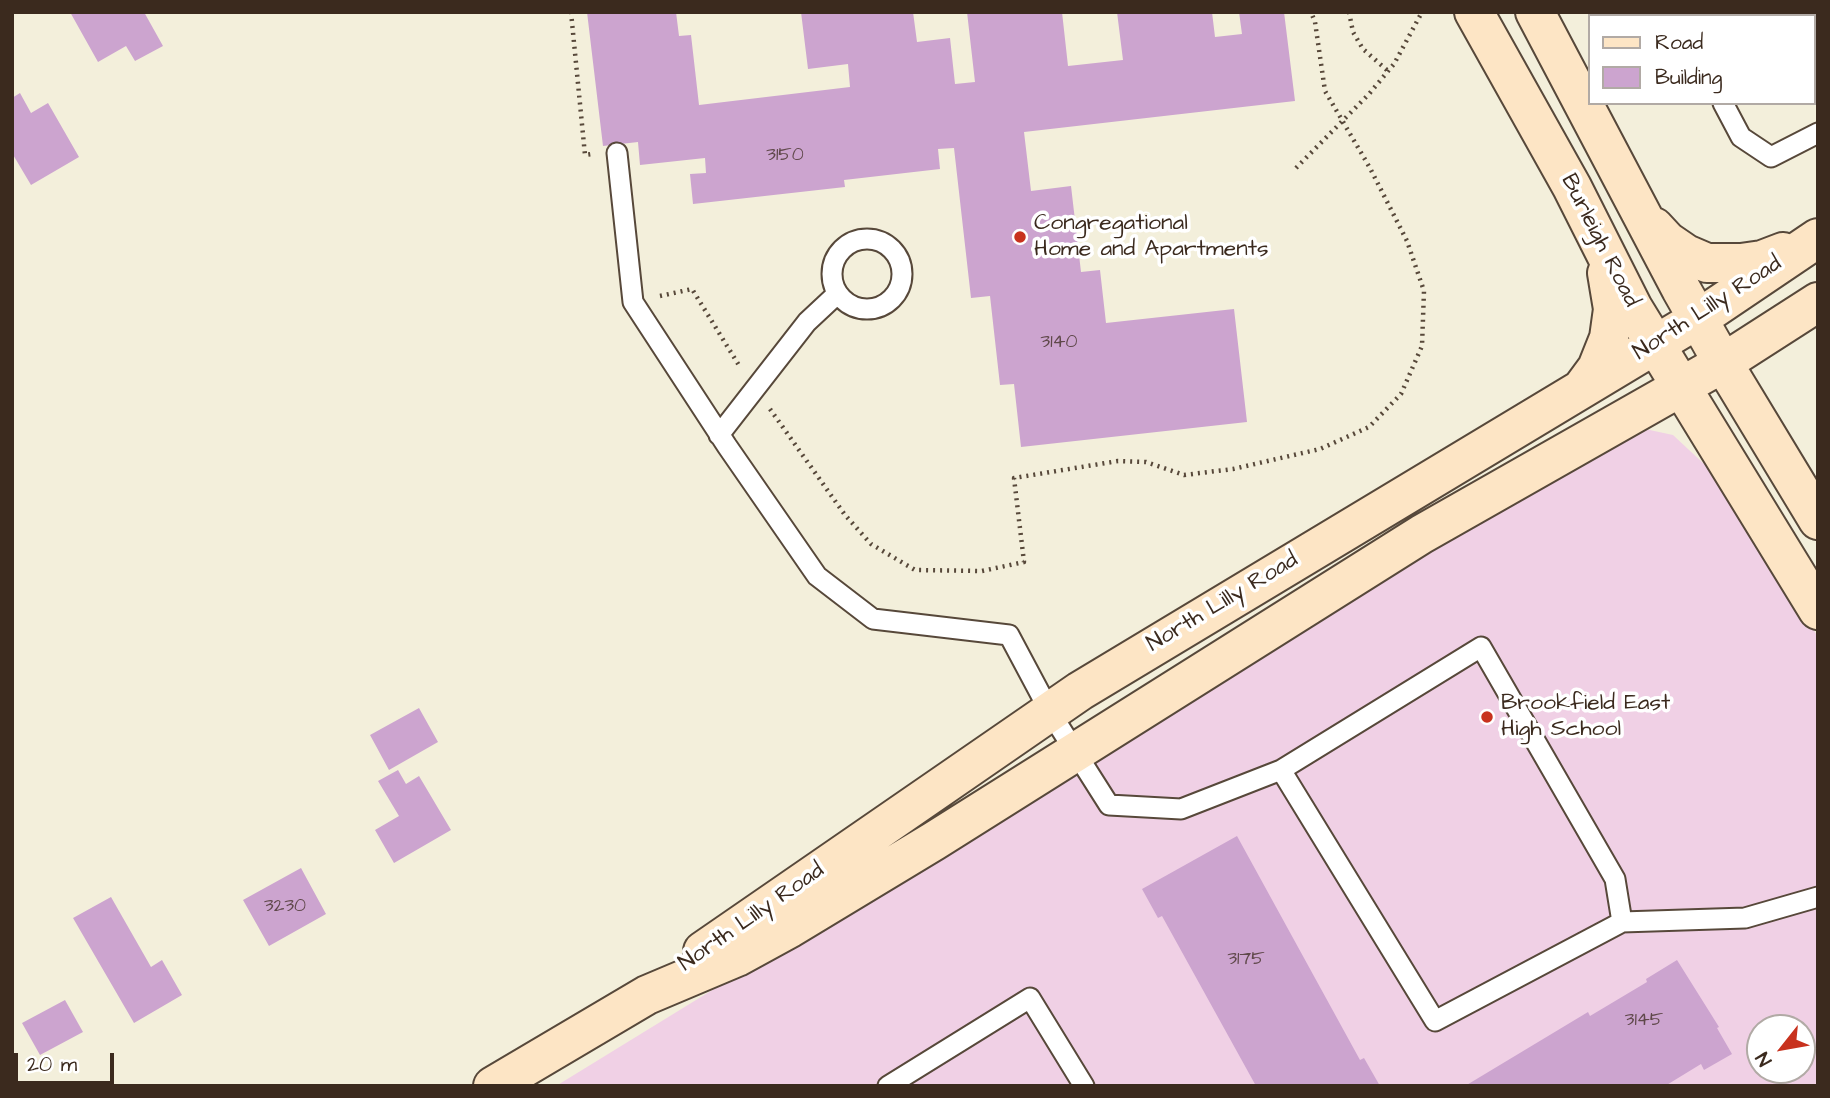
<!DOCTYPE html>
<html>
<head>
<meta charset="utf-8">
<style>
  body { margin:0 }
  #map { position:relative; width:1830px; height:1098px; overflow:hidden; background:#f3efdb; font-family:"Architects Daughter",sans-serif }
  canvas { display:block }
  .frame { position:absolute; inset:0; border:14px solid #3b2a1e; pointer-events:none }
  .legend { position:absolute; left:1588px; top:14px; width:228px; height:91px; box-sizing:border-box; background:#fff; border:2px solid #b1aaa5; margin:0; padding:9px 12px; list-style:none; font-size:21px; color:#3b2a1e }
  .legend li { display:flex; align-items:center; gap:14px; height:35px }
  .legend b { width:35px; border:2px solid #b1aaa5 }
  .north { position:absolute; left:1746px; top:1014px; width:70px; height:70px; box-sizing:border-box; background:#fff; border:2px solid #b1aaa5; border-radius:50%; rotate:239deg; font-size:19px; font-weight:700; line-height:28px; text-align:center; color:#3b2a1e }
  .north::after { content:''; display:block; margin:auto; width:24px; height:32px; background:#c8321e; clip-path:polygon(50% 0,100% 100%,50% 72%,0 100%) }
  .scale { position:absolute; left:14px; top:1053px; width:100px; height:32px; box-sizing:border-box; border:4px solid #3b2a1e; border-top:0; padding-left:9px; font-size:21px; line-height:24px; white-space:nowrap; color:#3b2a1e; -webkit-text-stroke:5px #fff; paint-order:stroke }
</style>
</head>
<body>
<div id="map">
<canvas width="1830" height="1098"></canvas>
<div class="frame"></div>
<ul class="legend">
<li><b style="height:9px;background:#fde5c5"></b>Road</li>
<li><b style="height:19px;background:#cca4cf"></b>Building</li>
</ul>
<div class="north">N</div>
<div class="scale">20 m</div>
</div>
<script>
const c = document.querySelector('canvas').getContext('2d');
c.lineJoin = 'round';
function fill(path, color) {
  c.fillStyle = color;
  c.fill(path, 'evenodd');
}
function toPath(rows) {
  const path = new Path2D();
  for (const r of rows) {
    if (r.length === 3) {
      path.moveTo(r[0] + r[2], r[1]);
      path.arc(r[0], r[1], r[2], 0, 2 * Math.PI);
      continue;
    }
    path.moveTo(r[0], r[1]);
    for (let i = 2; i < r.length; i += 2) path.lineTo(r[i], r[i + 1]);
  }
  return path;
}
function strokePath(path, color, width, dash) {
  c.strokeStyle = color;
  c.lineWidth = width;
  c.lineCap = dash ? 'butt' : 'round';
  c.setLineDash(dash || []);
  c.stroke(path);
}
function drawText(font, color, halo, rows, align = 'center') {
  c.font = font + ' "Architects Daughter",sans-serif';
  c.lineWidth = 7;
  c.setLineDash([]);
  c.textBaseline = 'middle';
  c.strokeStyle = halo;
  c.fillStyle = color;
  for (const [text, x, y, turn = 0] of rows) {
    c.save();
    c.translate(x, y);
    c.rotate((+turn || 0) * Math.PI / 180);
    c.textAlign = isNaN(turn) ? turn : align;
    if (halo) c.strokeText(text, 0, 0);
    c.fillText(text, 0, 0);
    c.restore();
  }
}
const built = toPath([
  [1645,429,1673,435,1718,477,1818,637,1818,1086,556,1086,1590,451],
  [1760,1028,1802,1028,1802,1070,1760,1070]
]);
const building = toPath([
  [70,12,144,12,163,46,135,61,126,46,98,62],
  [587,12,676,12,679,36,691,35,699,105,850,87,848,64,808,69,801,12,913,12,917,42,950,38,955,84,975,82,967,12,1062,12,1068,66,1123,60,1117,12,1212,12,1215,37,1242,34,1239,12,1284,12,1295,101,1024,132,1031,191,1071,186,1081,272,1100,270,1106,323,1234,309,1247,422,1021,447,1014,384,1000,385,990,296,971,298,954,148,938,149,940,169,844,180,845,187,693,204,690,174,706,173,705,158,640,165,638,142,603,146],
  [1728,12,1818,12,1818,14,1730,16],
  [20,93,31,113,48,103,79,157,31,185,12,153,12,98],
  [419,708,438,742,389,770,370,735],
  [398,770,406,784,419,776,451,830,394,863,375,830,399,816,378,781],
  [1237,836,1360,1060,1364,1058,1380,1086,1256,1086,1162,916,1158,918,1142,889],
  [301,868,326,914,269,946,243,900],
  [111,897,151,967,162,960,182,995,134,1023,73,918],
  [1677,960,1719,1027,1717,1028,1732,1054,1704,1070,1701,1064,1665,1086,1465,1086,1588,1012,1590,1016,1647,982,1646,979],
  [65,1000,83,1032,40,1055,22,1023]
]);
const path = toPath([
  [571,12,585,155,592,154],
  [1349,12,1353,32,1363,49,1388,71],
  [1296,168,1369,94,1394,64,1422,12],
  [660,296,692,289,740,367],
  [770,409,845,515,871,544,915,570,982,571,1024,562,1014,478,1118,461,1146,462,1184,475,1233,469,1320,449,1369,427,1401,394,1422,346,1424,291,1407,241,1370,168,1325,91,1315,22,1311,12]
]);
const lane = toPath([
  [1674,12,1676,16],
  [1723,103,1741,137,1771,157,1818,133],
  [617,153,633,302,727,446,817,576,873,619,1009,635,1050,712,1109,805,1181,809,1281,770,1435,1021,1622,922,1745,918,1818,897],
  [867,274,35],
  [719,435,807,322,837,294],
  [1281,770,1481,647,1615,879,1622,922],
  [888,1086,1030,998,1084,1086]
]);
const secondary = toPath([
  [1474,12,1572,187,1633,308,1818,610],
  [1535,12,1681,289,1723,363,1818,520],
  [1654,227,1667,241,1686,254,1707,263,1741,263,1762,260,1783,252],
  [1583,387,1597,368,1609,338,1613,309,1607,273],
  [703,951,1080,691,1698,319,1818,238],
  [493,1086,647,995,737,957,790,928,934,841,1422,534,1723,363,1818,302]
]);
const markers = [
  [1020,237,7,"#c8321e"],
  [1487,717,7,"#c8321e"]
];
const numberNames = [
  ["3150",785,156],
  ["3140",1059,343],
  ["3230",285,907],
  ["3175",1246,960],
  ["3145",1644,1021]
];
const poiNames = [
  ["Congregational",1034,224],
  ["Home and Apartments",1034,250],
  ["Brookfield East",1501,704],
  ["High School",1501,730]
];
const streetNames = [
  ["Burleigh Road",1599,241,63],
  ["North Lilly Road",1708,309,-33],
  ["North Lilly Road",1223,603,-31],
  ["North Lilly Road",752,918,-35]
];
fill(built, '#f0d0e5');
fill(building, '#cca4cf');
strokePath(lane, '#57483a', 23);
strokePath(secondary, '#57483a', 42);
strokePath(path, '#57483a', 4.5, [2, 5]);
strokePath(lane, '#fff', 19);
strokePath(secondary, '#fde5c5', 38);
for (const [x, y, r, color] of markers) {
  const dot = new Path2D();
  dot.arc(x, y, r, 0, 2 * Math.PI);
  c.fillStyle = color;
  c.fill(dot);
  strokePath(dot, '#fff', 2.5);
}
drawText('19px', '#5f484a', null, numberNames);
drawText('23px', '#3b2a1e', '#fff', poiNames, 'left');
drawText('23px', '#3b2a1e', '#fff', streetNames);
</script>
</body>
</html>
